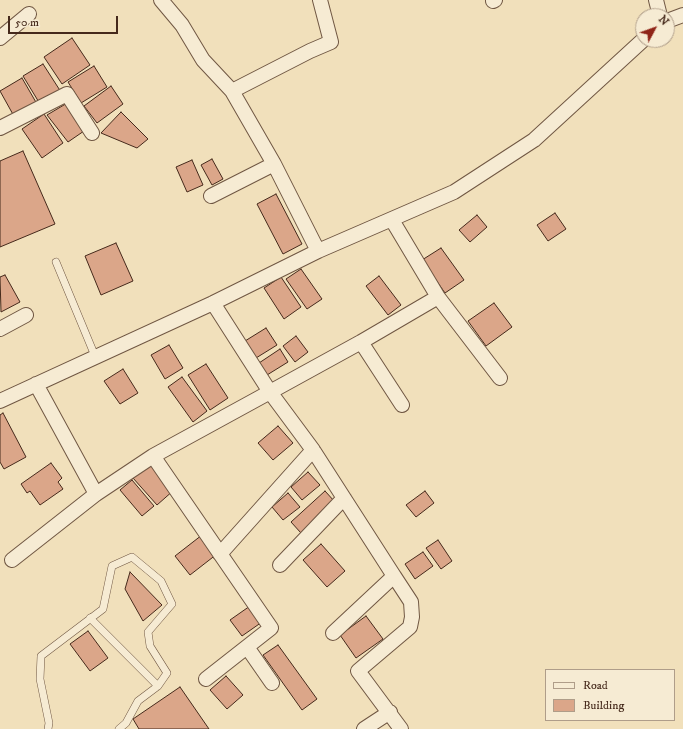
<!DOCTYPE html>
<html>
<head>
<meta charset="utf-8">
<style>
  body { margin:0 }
  #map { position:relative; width:683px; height:729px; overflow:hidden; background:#f1e0bb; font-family:"IM FELL DW Pica",serif }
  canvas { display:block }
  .legend { position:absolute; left:545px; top:669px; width:130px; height:52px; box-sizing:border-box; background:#f6ebd3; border:1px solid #af9d89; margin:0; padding:5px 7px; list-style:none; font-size:12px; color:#45291b }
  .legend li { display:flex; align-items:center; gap:8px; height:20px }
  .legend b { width:20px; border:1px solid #af9d89 }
  .north { position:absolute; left:635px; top:8px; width:40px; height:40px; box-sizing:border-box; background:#f6ebd3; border:1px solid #af9d89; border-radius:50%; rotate:49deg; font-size:11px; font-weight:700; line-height:16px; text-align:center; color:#45291b }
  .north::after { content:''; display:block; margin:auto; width:14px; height:18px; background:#8f2418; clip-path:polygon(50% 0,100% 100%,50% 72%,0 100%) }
  .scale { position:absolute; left:8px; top:16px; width:110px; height:18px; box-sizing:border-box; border:2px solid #45291b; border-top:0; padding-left:5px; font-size:12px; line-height:14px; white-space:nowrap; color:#45291b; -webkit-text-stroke:3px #f6ebd3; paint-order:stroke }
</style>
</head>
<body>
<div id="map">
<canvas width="683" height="729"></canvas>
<ul class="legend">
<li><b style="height:5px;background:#f6ebd3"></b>Road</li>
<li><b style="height:11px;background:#dba689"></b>Building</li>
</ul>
<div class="north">N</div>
<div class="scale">50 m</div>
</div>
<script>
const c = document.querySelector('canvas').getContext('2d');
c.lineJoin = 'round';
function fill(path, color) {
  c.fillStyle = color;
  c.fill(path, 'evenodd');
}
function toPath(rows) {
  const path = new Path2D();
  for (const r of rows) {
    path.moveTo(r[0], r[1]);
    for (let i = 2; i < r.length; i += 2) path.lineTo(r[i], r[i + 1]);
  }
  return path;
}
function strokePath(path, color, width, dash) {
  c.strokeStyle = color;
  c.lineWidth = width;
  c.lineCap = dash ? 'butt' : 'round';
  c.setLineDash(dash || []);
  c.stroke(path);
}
const building = toPath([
  [72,38,90,65,62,84,44,57,72,38],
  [43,64,61,92,40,104,23,76,43,64],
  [94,66,107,87,81,103,68,82,94,66],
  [22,78,37,104,15,118,0,91,22,78],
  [111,86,123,104,97,123,84,106,111,86],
  [69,102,84,131,68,142,47,115,69,102],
  [121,112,148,139,137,148,101,133,121,112],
  [44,114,63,143,42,158,22,129,44,114],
  [23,151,55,224,0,247,0,161,23,151],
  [212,159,223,179,212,185,201,165,212,159],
  [192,160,203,185,187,192,176,167,192,160],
  [276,194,302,244,283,254,257,204,276,194],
  [555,213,566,229,548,241,537,225,555,213],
  [477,215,487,227,470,242,459,230,477,215],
  [116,243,133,281,101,295,85,256,116,243],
  [441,248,464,280,445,293,422,260,441,248],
  [301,269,322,299,307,309,286,279,301,269],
  [5,275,20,302,1,312,0,277,5,275],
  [379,276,401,305,388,315,366,286,379,276],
  [281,277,301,307,284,319,264,288,281,277],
  [494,303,512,327,486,346,468,321,494,303],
  [266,328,277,345,256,358,245,341,266,328],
  [296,336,308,352,295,362,283,346,296,336],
  [169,345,183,368,165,379,151,355,169,345],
  [280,349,288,362,267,375,259,363,280,349],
  [206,364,228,398,210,410,188,375,206,364],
  [123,369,138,393,120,404,104,381,123,369],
  [182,377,207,411,193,422,168,387,182,377],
  [3,413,26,457,4,469,0,462,0,415,3,413],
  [278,426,293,443,273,460,258,443,278,426],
  [51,463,62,478,58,482,63,489,40,505,30,491,27,493,21,484,51,463],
  [150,463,174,490,157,505,133,478,150,463],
  [308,472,320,485,302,500,291,487,308,472],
  [132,480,154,506,142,516,120,490,132,480],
  [325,491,335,502,301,533,291,522,325,491],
  [425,491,434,503,416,517,406,505,425,491],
  [288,493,300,507,283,520,272,507,288,493],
  [202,535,217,554,190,575,175,556,202,535],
  [438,540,452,561,441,569,426,548,438,540],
  [321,544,345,571,327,587,303,560,321,544],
  [423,552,433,566,415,579,405,564,423,552],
  [130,572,162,605,143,621,125,589,130,572],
  [250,606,262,622,242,636,230,620,250,606],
  [366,616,383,639,356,658,340,635,366,616],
  [88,631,108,658,90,671,70,644,88,631],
  [278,645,317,699,302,710,263,655,278,645],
  [226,676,243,695,227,709,210,690,226,676],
  [180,687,209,729,139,729,133,719,180,687]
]);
const lane = toPath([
  [56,262,95,356],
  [90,618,158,686],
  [48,729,49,723,40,679,41,656,103,609,112,566,132,557,161,581,172,604,148,632,150,646,167,673,158,686,138,701,126,723,119,729]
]);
const street = toPath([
  [161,0,182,25,203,60,232,91,274,164,318,251],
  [656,0,660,16],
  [493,1,495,0],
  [667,21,683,15],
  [0,38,29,14],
  [232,91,310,51,331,42,320,0],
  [0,128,67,94,92,133],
  [211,196,274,164],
  [392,220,438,297,500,378],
  [0,329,26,315],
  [361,342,402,405],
  [36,384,96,494,153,456,270,392,213,303],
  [0,401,213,303,318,251,454,192,534,140,643,40],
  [153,456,271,628,206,679],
  [220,554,313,450],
  [12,560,96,494],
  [280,565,344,498],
  [394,576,411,602,412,617,410,627,358,671,401,729],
  [333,633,394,576,313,450,270,392,361,342,438,297],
  [247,647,272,683],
  [364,729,390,712]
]);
fill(building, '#dba689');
strokePath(building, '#45291b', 1);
strokePath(lane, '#705743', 8);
strokePath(street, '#705743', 16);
strokePath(lane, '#f6ebd3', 7);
strokePath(street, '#f6ebd3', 14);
</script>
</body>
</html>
